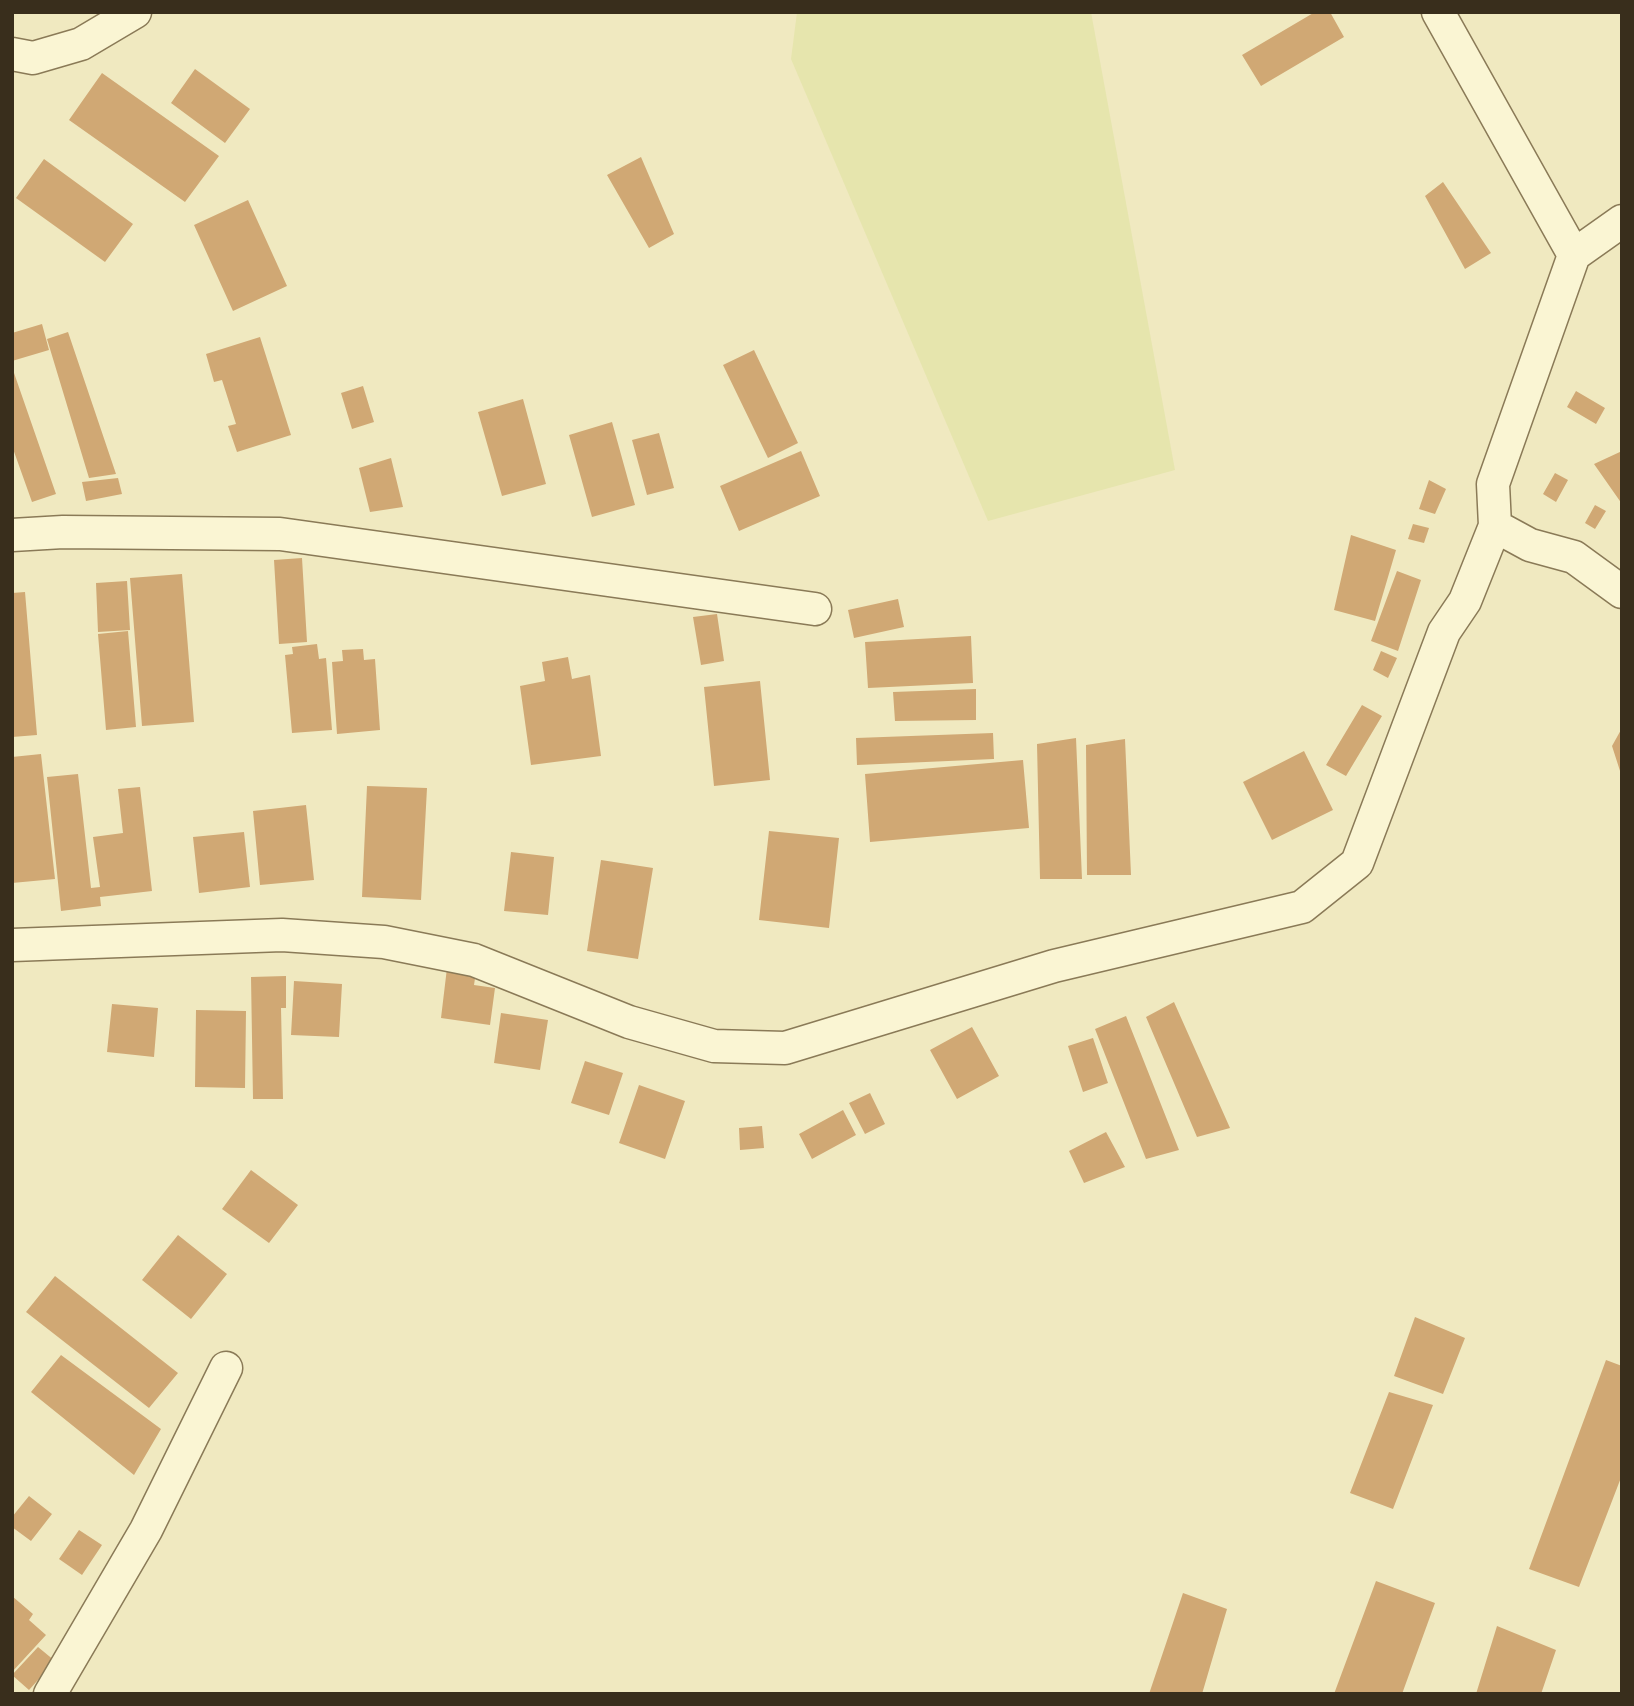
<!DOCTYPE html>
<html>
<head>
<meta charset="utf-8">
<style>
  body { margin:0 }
  #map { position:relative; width:1634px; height:1706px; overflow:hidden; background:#f0e9c0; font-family:"Source Serif 4",serif }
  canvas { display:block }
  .frame { position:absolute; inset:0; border:14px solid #392e1c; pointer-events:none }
</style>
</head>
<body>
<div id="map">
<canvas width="1634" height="1706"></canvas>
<div class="frame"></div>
</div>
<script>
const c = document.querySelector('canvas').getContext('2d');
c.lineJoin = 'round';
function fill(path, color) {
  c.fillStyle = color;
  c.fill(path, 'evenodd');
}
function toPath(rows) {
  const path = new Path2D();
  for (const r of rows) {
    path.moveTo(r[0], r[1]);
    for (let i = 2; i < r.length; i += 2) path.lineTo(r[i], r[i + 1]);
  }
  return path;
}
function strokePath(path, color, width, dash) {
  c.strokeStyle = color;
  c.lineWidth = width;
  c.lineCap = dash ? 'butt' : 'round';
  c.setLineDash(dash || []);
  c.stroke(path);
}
const farmland = toPath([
  [797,12,1091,12,1175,470,988,521,791,59]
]);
const building = toPath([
  [1315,12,1330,12,1344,37,1261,86,1242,55],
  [195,69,250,109,225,143,171,103],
  [102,73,219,156,185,202,69,120],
  [641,157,674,234,649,248,607,175],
  [44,159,133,224,105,262,16,198],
  [1443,182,1491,253,1465,269,1425,196],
  [248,200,287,286,233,311,194,225],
  [42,324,49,350,12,361,12,333],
  [68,332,116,474,89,478,47,339],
  [260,337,291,435,237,452,228,426,236,424,222,380,214,382,206,354],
  [754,350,798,443,768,458,723,365],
  [13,370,56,494,32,502,12,446],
  [363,386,374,422,352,429,341,393],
  [1576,391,1605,408,1596,424,1567,407],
  [523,399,546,484,502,496,478,412],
  [612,422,635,505,592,517,569,435],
  [659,433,674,488,647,495,632,440],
  [801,451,820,496,739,531,720,486],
  [1622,451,1622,504,1594,464],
  [391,458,403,507,370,512,359,468],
  [1555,473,1568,480,1556,502,1543,494],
  [118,478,122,494,86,501,82,482],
  [1429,480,1446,489,1435,514,1419,509],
  [1595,505,1606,511,1595,529,1585,523],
  [1413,524,1429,528,1424,543,1408,539],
  [1351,535,1396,550,1375,621,1334,610],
  [302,558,307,642,279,644,274,560],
  [1397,571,1421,580,1398,651,1371,641],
  [182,574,194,722,142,726,130,578],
  [127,581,130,630,98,632,96,583],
  [25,592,37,735,12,737,12,593],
  [898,599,904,627,854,638,848,610],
  [717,614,724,661,701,665,693,617],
  [128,631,136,727,106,730,98,634],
  [971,636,973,683,868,688,865,642],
  [317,644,319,659,326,658,332,730,292,733,285,655,293,654,292,647],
  [363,649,364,660,375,659,380,730,337,734,332,662,343,661,342,650],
  [1381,651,1397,658,1388,678,1373,670],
  [568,657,572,679,590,675,601,756,531,765,520,686,545,681,542,662],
  [760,681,770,780,714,786,704,687],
  [976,689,976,720,895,721,893,692],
  [1362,705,1382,716,1346,776,1326,765],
  [1622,728,1622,774,1621,774,1612,746],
  [993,733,994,759,857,765,856,738],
  [1076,738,1082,879,1040,879,1037,744],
  [1125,739,1131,875,1087,875,1086,745],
  [1304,751,1333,810,1272,840,1243,782],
  [41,754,55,879,12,883,12,757],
  [1023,760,1029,828,870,842,865,774],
  [78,774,91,888,100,887,93,837,123,833,118,789,140,787,152,891,100,897,101,906,61,911,47,777],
  [367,786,427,788,421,900,362,897],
  [306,805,314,880,260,885,253,811],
  [769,831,839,838,829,928,759,920],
  [244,832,250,887,199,893,193,837],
  [511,852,554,857,548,915,504,911],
  [601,860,653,868,638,959,587,951],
  [447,968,476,972,474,985,495,988,490,1025,441,1018],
  [286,976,286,1008,281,1008,283,1099,253,1099,251,977],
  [294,981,342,984,339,1037,291,1035],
  [1174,1002,1230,1128,1197,1137,1146,1017],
  [112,1004,158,1008,154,1057,107,1052],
  [196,1010,246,1011,245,1088,195,1087],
  [501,1013,548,1020,540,1070,494,1063],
  [1126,1016,1179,1150,1146,1159,1095,1029],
  [972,1027,999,1076,957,1099,930,1050],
  [1093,1038,1108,1083,1083,1092,1068,1046],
  [585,1061,623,1073,609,1115,571,1103],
  [639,1085,685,1101,665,1159,619,1143],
  [870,1093,885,1124,865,1134,849,1103],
  [843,1110,856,1135,812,1159,799,1134],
  [762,1126,764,1148,740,1150,739,1128],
  [1106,1132,1125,1167,1084,1183,1069,1151],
  [251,1170,298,1205,269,1243,222,1209],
  [178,1235,227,1274,191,1319,142,1280],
  [55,1276,178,1373,149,1408,26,1312],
  [1415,1317,1465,1338,1443,1394,1394,1376],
  [61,1355,161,1429,134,1475,31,1392],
  [1606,1360,1622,1366,1622,1475,1579,1587,1529,1569],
  [1389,1392,1433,1405,1393,1509,1350,1493],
  [29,1496,52,1514,31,1541,12,1527,12,1517],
  [79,1530,102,1545,82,1575,59,1559],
  [1376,1581,1435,1603,1402,1694,1334,1694],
  [1183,1593,1227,1609,1202,1694,1149,1694],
  [12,1596,33,1614,29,1620,46,1635,12,1672],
  [1497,1626,1556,1650,1541,1694,1476,1694],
  [38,1647,55,1661,29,1690,12,1675]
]);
const street = toPath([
  [1438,12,1574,255],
  [12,54,33,58,81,44,135,12],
  [1495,526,1493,484,1574,255,1622,221],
  [12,535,63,532,280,534,815,609],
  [12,945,282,935,384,942,474,960,629,1022,714,1046,785,1048,1054,966,1302,907,1357,863,1444,632,1465,601,1495,526,1530,545,1574,557,1622,592],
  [50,1694,146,1530,226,1368]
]);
fill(farmland, '#e6e5ad');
fill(building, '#d0a874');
strokePath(street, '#8a7a57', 35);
strokePath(street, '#faf5d3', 32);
</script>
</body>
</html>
